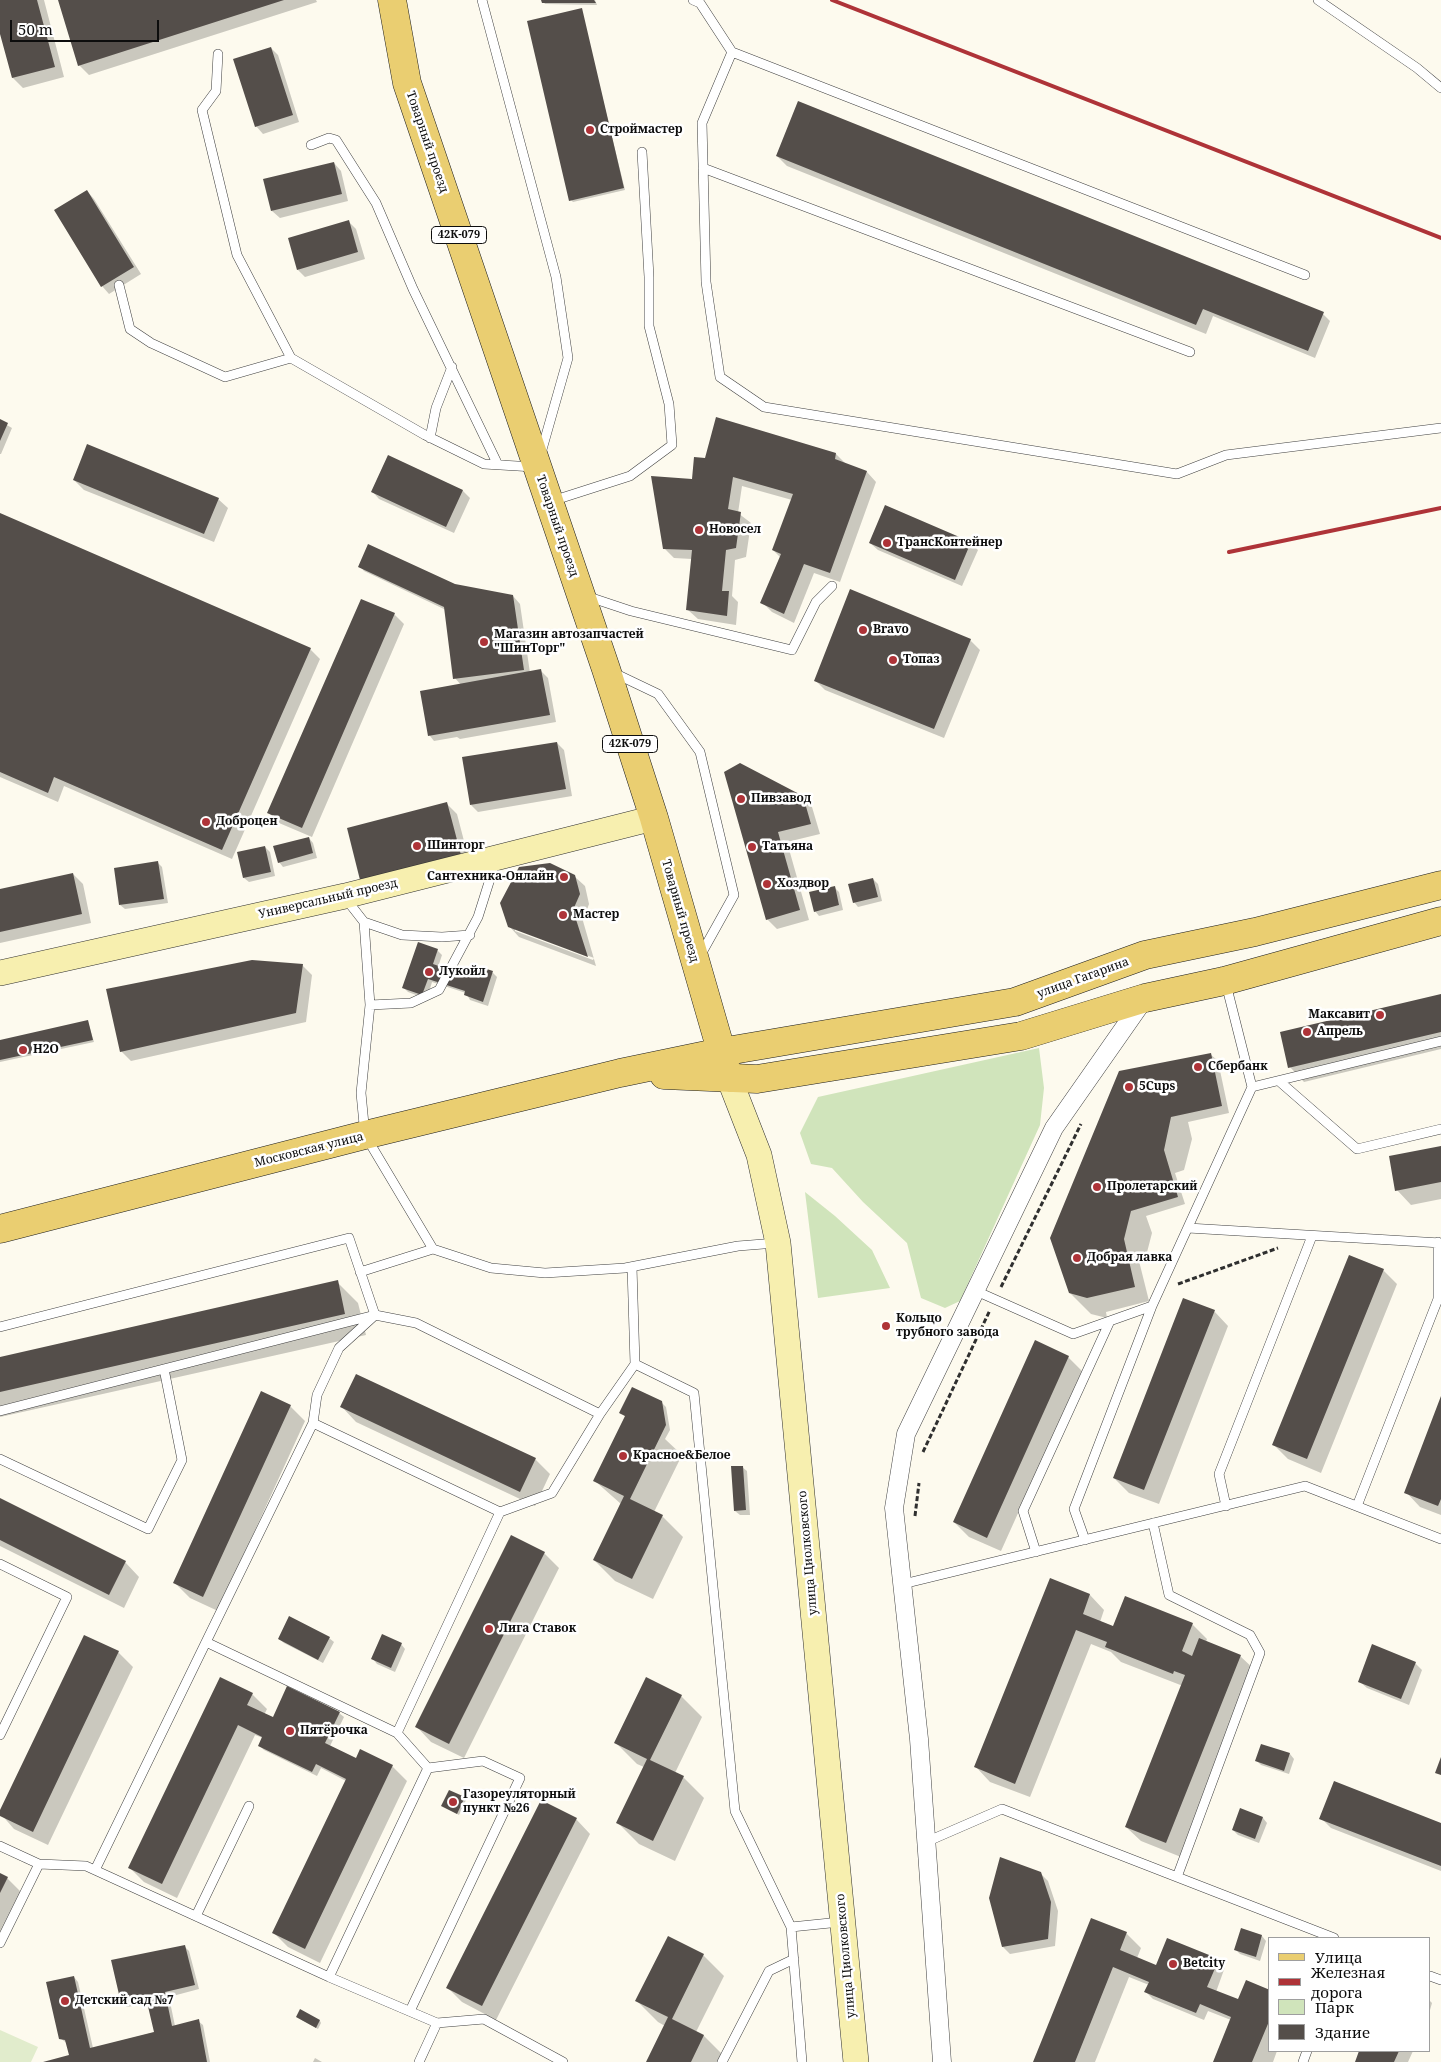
<!DOCTYPE html>
<html>
<head>
<meta charset="utf-8">
<style>
  body { margin:0 }
  #map { position:relative; width:1441px; height:2062px; overflow:hidden; background:#fdfaee; font-family:"Noto Serif",serif }
  canvas { display:block }
  .legend { position:absolute; left:1268px; top:1937px; width:162px; height:115px; box-sizing:border-box; background:#fff; border:1px solid #9e9e9e; margin:0; padding:6px 9px; list-style:none; font-size:15px; color:#0d0d0d }
  .legend li { display:flex; align-items:center; gap:10px; height:25px }
  .legend b { width:25px; border:1px solid #9e9e9e }
  .scale { position:absolute; left:10px; top:20px; width:149px; height:22px; box-sizing:border-box; border:2px solid #0d0d0d; border-top:0; padding-left:6px; font-size:15px; line-height:18px; white-space:nowrap; color:#0d0d0d; -webkit-text-stroke:4px #fff; paint-order:stroke }
</style>
</head>
<body>
<div id="map">
<canvas width="1441" height="2062"></canvas>
<ul class="legend">
<li><b style="height:6px;background:#eace71"></b>Улица</li>
<li><b style="height:6px;background:#ae3338"></b>Железная дорога</li>
<li><b style="height:14px;background:#d0e4bb"></b>Парк</li>
<li><b style="height:14px;background:#544e4a"></b>Здание</li>
</ul>
<div class="scale">50 m</div>
</div>
<script>
const c = document.querySelector('canvas').getContext('2d');
c.lineJoin = 'round';
function fill(path, color) {
  c.fillStyle = color;
  c.fill(path, 'evenodd');
}
function toPath(rows) {
  const path = new Path2D();
  for (const r of rows) {
    path.moveTo(r[0], r[1]);
    for (let i = 2; i < r.length; i += 2) path.lineTo(r[i], r[i + 1]);
  }
  return path;
}
function strokePath(path, color, width, dash) {
  c.strokeStyle = color;
  c.lineWidth = width;
  c.lineCap = dash ? 'butt' : 'round';
  c.setLineDash(dash || []);
  c.stroke(path);
}
function drawText(font, color, halo, rows, align = 'center') {
  c.font = font + ' "Noto Serif",serif';
  c.lineWidth = 5;
  c.setLineDash([]);
  c.textBaseline = 'middle';
  c.strokeStyle = halo;
  c.fillStyle = color;
  for (const [text, x, y, turn = 0] of rows) {
    c.save();
    c.translate(x, y);
    c.rotate((+turn || 0) * Math.PI / 180);
    c.textAlign = isNaN(turn) ? turn : align;
    if (halo) c.strokeText(text, 0, 0);
    c.fillText(text, 0, 0);
    c.restore();
  }
}
const green = toPath([
  [1039,1048,1044,1088,1040,1125,960,1301,945,1308,921,1298,907,1243,863,1202,832,1168,811,1164,800,1133,818,1097],
  [805,1192,835,1216,872,1250,890,1288,818,1298]
]);
const pitch = toPath([
  [0,2030,38,2047,31,2062,0,2062]
]);
const shadow = toPath([
  [0,0,44,0,64,77,23,88,13,78,0,29],
  [59,0,316,0,317,2,89,75,79,65],
  [542,0,595,0,597,5,545,4],
  [581,10,625,190,573,202,571,200],
  [271,48,278,55,299,122,263,134,256,126],
  [777,156,1323,314,1330,321,1315,358,1213,316,1206,334,787,166],
  [334,163,341,171,348,201,280,218,272,211],
  [87,191,94,199,141,274,109,294,102,286],
  [348,221,356,229,365,259,305,277,298,270],
  [0,421,12,428,1,454,0,454],
  [836,454,846,464,867,472,876,482,840,582,814,573,794,623,772,612,762,602,781,558,773,550,792,500,742,486,738,513,751,523,746,557,735,560,732,596,738,602,736,625,698,619,688,610,692,559,674,558,664,548,693,481],
  [388,456,463,491,470,498,454,533,379,499,372,491],
  [74,480,218,499,228,508,214,542,84,490],
  [0,514,310,649,320,659,232,859,64,786,58,802,0,777],
  [870,543,971,543,978,550,962,586,878,550],
  [360,566,513,596,520,604,530,673,541,671,548,678,556,722,460,739,457,737,434,741,430,736,422,692,461,685,455,678,446,610,364,571],
  [362,600,394,614,404,624,312,837,279,823,269,813],
  [970,640,980,650,944,738,825,690,816,681],
  [557,743,564,750,572,796,478,812,471,805],
  [740,764,802,797,812,807,820,834,787,842,809,920,777,929,767,919],
  [447,804,457,814,470,864,361,879],
  [309,838,313,843,317,858,283,867,279,862],
  [265,847,270,852,275,876,249,882,244,878],
  [158,863,162,867,168,903,125,909,120,905],
  [73,874,83,884,91,923,0,943,0,890],
  [574,876,585,886,589,904,583,921,596,966,519,937,509,926],
  [515,928,594,958,593,960,515,931],
  [873,879,878,884,882,901,858,907,854,902],
  [834,887,839,892,843,910,819,916,815,911],
  [437,950,442,955,438,967,471,978,474,967,493,973,497,977,488,1006,470,1000,466,993,432,982,427,999,408,992,404,988],
  [302,965,312,975,306,1022,131,1061,121,1051],
  [1441,996,1441,1049,1304,1082,1290,1067],
  [88,1022,94,1042,0,1062,0,1041],
  [1210,1054,1218,1061,1229,1113,1188,1122,1192,1139,1184,1170,1175,1173,1185,1204,1146,1216,1152,1233,1145,1260,1139,1261,1149,1301,1106,1312,1107,1318,1091,1314,1070,1293,1051,1238],
  [1441,1147,1441,1199,1411,1205,1397,1190],
  [1383,1270,1397,1284,1321,1473,1288,1459,1273,1444],
  [337,1282,358,1303,366,1335,0,1417,0,1358],
  [1214,1311,1228,1326,1159,1504,1129,1493,1114,1478],
  [1068,1357,1082,1371,1001,1551,969,1537,954,1522],
  [1441,1399,1441,1515,1420,1507,1406,1492],
  [661,1402,666,1407,670,1430,665,1439,682,1455,654,1512,662,1516,683,1537,653,1599,615,1581,594,1560,621,1504,595,1481,626,1417,621,1412],
  [290,1406,305,1421,218,1611,190,1598,175,1583],
  [342,1407,535,1459,550,1474,535,1506,356,1422],
  [742,1467,747,1471,750,1515,740,1515,735,1511],
  [0,1499,125,1562,139,1577,124,1608,0,1546],
  [544,1553,559,1568,464,1758,431,1742,417,1727],
  [1050,1580,1090,1595,1104,1610,1100,1622,1114,1627,1192,1624,1207,1639,1206,1642,1240,1656,1255,1670,1181,1857,1141,1841,1126,1827,1183,1686,1121,1662,1111,1652,1091,1644,1030,1797,990,1782,976,1767],
  [329,1638,334,1642,323,1663,284,1643,279,1639],
  [401,1644,405,1649,395,1672,377,1664,373,1659],
  [118,1652,133,1667,48,1845,14,1829,0,1813],
  [1415,1663,1422,1670,1409,1705,1367,1688,1359,1681],
  [220,1679,252,1694,267,1709,264,1715,273,1719,339,1713,344,1717,330,1746,357,1759,392,1766,407,1781,320,1963,288,1947,274,1933,346,1781,321,1768,317,1776,264,1750,259,1745,263,1738,255,1735,177,1898,144,1882,130,1868],
  [681,1696,702,1717,675,1773,683,1777,704,1798,675,1861,639,1844,618,1823,644,1767,637,1764,616,1743],
  [1290,1754,1294,1759,1289,1774,1261,1765,1257,1761],
  [464,1798,466,1800,459,1815,443,1806],
  [1241,1810,1263,1818,1267,1823,1259,1843,1238,1835,1233,1830],
  [1321,1818,1441,1823,1441,1871,1331,1828],
  [576,1819,590,1834,496,2020,462,2002,447,1987],
  [1040,1873,1048,1881,1058,1911,1055,1946,1010,1954,1003,1947],
  [0,1875,7,1878,22,1893,0,1938],
  [1242,1930,1262,1936,1266,1941,1260,1961,1240,1954,1236,1950],
  [1126,1933,1141,1948,1137,1958,1157,1966,1218,1960,1225,1967,1216,1992,1237,2001,1270,1991,1270,2051,1277,2051,1273,2062,1214,2062,1231,2020,1208,2011,1204,2020,1153,1999,1146,1992,1149,1985,1129,1977,1095,2062,1034,2062],
  [184,1946,189,1951,199,1989,169,1997,175,2026,198,2021,203,2025,210,2062,45,2062,70,2056,68,2044,60,2038,74,1977,78,1982,93,2048,155,2032,148,2003,127,2007,122,2003],
  [703,1955,724,1976,696,2032,704,2036,725,2057,722,2062,647,2062,665,2026,658,2022,637,2001],
  [1430,2001,1432,2003,1430,2010],
  [300,2019,320,2021,321,2023,318,2029],
  [1361,2051,1413,2051,1408,2062,1356,2062],
  [315,2058,322,2062,313,2062]
]);
const building = toPath([
  [0,0,37,0,55,67,12,78,0,34],
  [58,0,284,0,78,66],
  [541,0,594,0,596,3,542,3],
  [582,8,624,188,569,201,527,21],
  [271,47,293,115,255,127,233,59],
  [798,101,1324,312,1308,351,1203,309,1196,325,776,156],
  [334,162,342,194,271,211,263,179],
  [87,190,134,267,101,287,54,210],
  [349,220,358,252,297,270,288,238],
  [716,417,836,453,835,459,867,471,830,573,804,564,784,614,760,603,781,554,772,550,793,494,733,477,728,509,741,512,736,548,726,550,722,591,729,591,727,616,686,610,692,550,663,549,651,476,692,479,694,457,705,458],
  [0,419,8,423,0,441],
  [87,444,219,498,204,534,73,480],
  [388,455,463,490,446,527,371,492],
  [885,505,971,542,955,580,869,543],
  [0,513,311,648,222,850,54,777,48,793,0,772],
  [368,544,455,584,513,595,524,670,453,679,444,607,358,567],
  [850,589,971,639,934,729,814,681],
  [361,599,395,613,302,828,267,813],
  [541,669,550,715,428,736,420,691],
  [557,742,566,789,470,805,462,757],
  [740,763,803,796,811,824,778,832,800,910,766,920,724,772],
  [447,802,461,855,360,880,347,828],
  [309,837,313,853,278,863,273,846],
  [265,846,271,872,243,878,237,852],
  [158,861,164,899,119,905,114,868],
  [550,863,575,875,580,894,573,910,588,957,508,927,500,903,519,867],
  [73,873,82,914,0,932,0,889],
  [873,878,878,897,853,903,848,884],
  [835,886,839,905,814,912,809,892],
  [418,942,438,949,433,964,470,977,474,965,493,971,483,1002,464,995,465,991,428,979,422,995,402,988],
  [252,960,303,964,296,1013,120,1052,106,989],
  [1441,994,1441,1032,1288,1068,1280,1032],
  [88,1020,93,1040,0,1060,0,1040],
  [1211,1053,1222,1106,1171,1117,1164,1150,1178,1197,1131,1211,1124,1239,1135,1287,1087,1298,1069,1293,1050,1238,1119,1071],
  [1441,1146,1441,1182,1395,1191,1389,1156],
  [1349,1255,1384,1269,1307,1459,1272,1445],
  [338,1280,345,1314,0,1392,0,1357],
  [1183,1298,1215,1310,1144,1490,1113,1478],
  [1035,1340,1069,1356,987,1538,953,1522],
  [356,1374,536,1458,520,1492,340,1407],
  [632,1387,662,1401,666,1425,630,1499,663,1515,632,1579,593,1560,624,1496,593,1481,625,1416,619,1413],
  [261,1391,291,1405,203,1597,173,1583],
  [1441,1396,1441,1499,1438,1506,1404,1493],
  [731,1466,743,1466,746,1510,734,1511],
  [0,1498,126,1561,109,1595,0,1540],
  [511,1535,545,1552,449,1744,415,1727],
  [1050,1578,1090,1594,1083,1614,1113,1626,1125,1596,1193,1623,1182,1651,1192,1656,1199,1638,1241,1655,1166,1843,1125,1827,1185,1675,1174,1671,1173,1674,1105,1647,1107,1642,1076,1630,1015,1784,974,1767],
  [289,1616,330,1637,318,1660,278,1639],
  [382,1634,402,1643,391,1668,371,1659],
  [84,1635,119,1651,33,1832,0,1816,0,1810],
  [1372,1644,1416,1662,1401,1699,1358,1682],
  [220,1677,253,1693,247,1705,273,1717,287,1686,340,1712,325,1743,356,1758,360,1749,393,1765,305,1949,272,1933,346,1779,316,1764,312,1772,258,1746,262,1737,238,1725,162,1884,128,1868],
  [646,1677,682,1695,650,1760,684,1776,653,1841,616,1823,647,1759,614,1743],
  [1261,1744,1290,1753,1284,1771,1255,1761],
  [1441,1757,1441,1775,1435,1773],
  [1334,1781,1441,1823,1441,1866,1319,1819],
  [449,1790,465,1797,457,1814,441,1806],
  [541,1800,577,1818,482,2006,446,1988],
  [1240,1808,1263,1817,1255,1839,1232,1830],
  [1000,1857,1041,1872,1051,1902,1048,1939,1002,1947,989,1898],
  [0,1873,8,1877,0,1893],
  [1091,1918,1127,1932,1120,1950,1156,1965,1167,1938,1219,1959,1207,1987,1238,1999,1246,1980,1270,1990,1270,2019,1252,2062,1213,2062,1231,2017,1200,2004,1196,2013,1144,1992,1149,1982,1113,1967,1075,2062,1033,2062],
  [1241,1928,1262,1935,1256,1957,1234,1950],
  [668,1936,704,1954,672,2019,704,2035,691,2062,646,2062,668,2017,635,2001],
  [185,1945,195,1985,165,1992,172,2026,199,2019,207,2062,43,2062,69,2055,65,2040,59,2039,46,1982,74,1976,90,2048,154,2032,146,1998,121,2003,111,1960],
  [300,2009,320,2020,316,2028,296,2017],
  [1359,2051,1399,2051,1394,2062,1355,2062]
]);
const path = toPath([
  [1178,1284,1278,1248],
  [1001,1287,1081,1124],
  [923,1452,990,1310],
  [915,1516,919,1483]
]);
const lane = toPath([
  [482,0,556,277,568,358,541,453],
  [693,0,700,3,732,52,1305,275],
  [1318,0,1417,68,1441,88],
  [732,52,702,123,706,282,720,377,764,407,1177,474,1226,455,1441,428],
  [218,54,216,91,202,110,237,255,291,358],
  [311,145,329,138,336,140,376,203,413,289,498,465],
  [703,168,1190,352],
  [119,285,130,329,151,343,225,377,291,358,425,435,484,464,534,467],
  [430,438,436,408,452,367],
  [552,501,630,476,672,445,669,404,649,326,649,277,642,152],
  [586,596,631,611,792,650,816,602,832,586],
  [612,672,658,694,700,752,734,895,700,956],
  [346,899,364,922,370,1005,411,1003,439,990,478,917,496,860],
  [364,922,402,935,442,937,470,935],
  [370,1005,361,1093,365,1135,433,1249],
  [1279,1081,1357,1149,1441,1129],
  [1252,1087,1441,1041],
  [1188,1228,1441,1243],
  [632,1267,635,1364,694,1393,735,1811,791,1927,802,2062],
  [360,1272,433,1249,491,1268,545,1273,625,1268,738,1246,776,1243],
  [976,1291,1073,1334,1152,1306,1252,1087,1226,984],
  [0,1327,349,1238,375,1315],
  [0,1411,375,1315,416,1323,600,1414,635,1364],
  [313,1423,317,1395,339,1348,373,1317],
  [0,1459,148,1529,182,1460,164,1369],
  [1226,1506,1219,1474,1312,1236],
  [1357,1506,1438,1299,1438,1242],
  [500,1512,552,1493,600,1414],
  [1153,1523,1169,1595,1250,1635,1260,1653,1177,1877],
  [1085,1540,1074,1509,1152,1306],
  [1036,1552,1023,1511,1110,1321],
  [0,1564,67,1597,0,1735],
  [903,1584,1305,1486,1441,1539],
  [206,1642,313,1423,500,1512,397,1733],
  [926,1842,1002,1809,1334,1938],
  [0,1846,39,1864],
  [95,1870,206,1642,397,1733,428,1768,329,1977,437,2023,484,2019,563,2062],
  [196,1916,249,1806],
  [791,1927,840,1922],
  [0,1943,39,1864,86,1866,329,1977],
  [1430,1976,1441,1980],
  [410,2011,520,1778,483,1761,428,1768],
  [419,2062,437,2023],
  [722,2062,769,1971,794,1959],
  [1303,2062,1307,2051]
]);
const street = toPath([
  [942,2062,919,1739,894,1508,906,1434,1054,1128,1145,998]
]);
const secondary = toPath([
  [0,973,345,896,654,818],
  [729,1078,759,1155,778,1243,856,2062]
]);
const primary = toPath([
  [392,0,407,83,606,669,654,818,729,1078],
  [664,1075,757,1079,1021,1036,1145,998,1224,981,1441,921],
  [0,1229,365,1135,620,1073,721,1052,1015,1002,1145,955,1255,932,1441,885]
]);
const rail = toPath([
  [832,0,1441,238],
  [1229,552,1441,508]
]);
const markers = [
  [590,130,5,"#ae3338"],
  [699,530,5,"#ae3338"],
  [887,543,5,"#ae3338"],
  [863,630,5,"#ae3338"],
  [484,642,5,"#ae3338"],
  [893,660,5,"#ae3338"],
  [741,799,5,"#ae3338"],
  [206,822,5,"#ae3338"],
  [417,846,5,"#ae3338"],
  [752,847,5,"#ae3338"],
  [564,877,5,"#ae3338"],
  [767,884,5,"#ae3338"],
  [563,915,5,"#ae3338"],
  [429,972,5,"#ae3338"],
  [1380,1015,5,"#ae3338"],
  [1307,1032,5,"#ae3338"],
  [23,1050,5,"#ae3338"],
  [1198,1067,5,"#ae3338"],
  [1129,1087,5,"#ae3338"],
  [1097,1187,5,"#ae3338"],
  [1077,1258,5,"#ae3338"],
  [886,1326,5,"#ae3338"],
  [623,1456,5,"#ae3338"],
  [489,1629,5,"#ae3338"],
  [290,1731,5,"#ae3338"],
  [453,1802,5,"#ae3338"],
  [1173,1964,5,"#ae3338"],
  [65,2001,5,"#ae3338"]
];
const shields = [
  [459,235,55],
  [630,744,55]
];
const shieldNames = [
  ["42К-079",459,235],
  ["42К-079",630,744]
];
const poiNames = [
  ["Строймастер",600,130],
  ["Новосел",709,530],
  ["ТрансКонтейнер",897,543],
  ["Bravo",873,630],
  ["Магазин автозапчастей",494,635],
  ["\"ШинТорг\"",494,649],
  ["Топаз",903,660],
  ["Пивзавод",751,799],
  ["Доброцен",216,822],
  ["Шинторг",427,846],
  ["Татьяна",762,847],
  ["Сантехника-Онлайн",554,877,"right"],
  ["Хоздвор",777,884],
  ["Мастер",573,915],
  ["Лукойл",439,972],
  ["Максавит",1370,1015,"right"],
  ["Апрель",1317,1032],
  ["Н2О",33,1050],
  ["Сбербанк",1208,1067],
  ["5Cups",1139,1087],
  ["Пролетарский",1107,1187],
  ["Добрая лавка",1087,1258],
  ["Кольцо",896,1319],
  ["трубного завода",896,1333],
  ["Красное&Белое",633,1456],
  ["Лига Ставок",499,1629],
  ["Пятёрочка",300,1731],
  ["Газореуляторный",463,1795],
  ["пункт №26",463,1809],
  ["Betcity",1183,1964],
  ["Детский сад №7",75,2001]
];
const streetNames = [
  ["Товарный проезд",427,142,71],
  ["Товарный проезд",557,526,71],
  ["Универсальный проезд",328,899,-13],
  ["Товарный проезд",680,911,74],
  ["улица Гагарина",1083,978,-20],
  ["Московская улица",309,1150,-14],
  ["улица Циолковского",808,1553,-95],
  ["улица Циолковского",846,1956,-95]
];
fill(green, '#d0e4bb');
fill(pitch, '#e1eccc');
fill(shadow, '#0003');
fill(building, '#544e4a');
strokePath(lane, '#404040', 10);
strokePath(street, '#404040', 19);
strokePath(secondary, '#2f2f2f', 26);
strokePath(primary, '#1e1e1e', 29);
strokePath(path, '#2f2f2f', 3, [5, 2.5]);
strokePath(lane, '#fff', 9);
strokePath(street, '#fff', 18);
strokePath(secondary, '#f7efaf', 25);
strokePath(primary, '#eace71', 28);
strokePath(rail, '#ae3338', 4);
for (const [x, y, r, color] of markers) {
  const dot = new Path2D();
  dot.arc(x, y, r, 0, 2 * Math.PI);
  c.fillStyle = color;
  c.fill(dot);
  strokePath(dot, '#fff', 2);
}
for (const [x, y, w] of shields) {
  const box = new Path2D();
  box.roundRect(x - w / 2, y - 8.5, w, 17, 4);
  c.fillStyle = '#fff';
  c.fill(box);
  strokePath(box, '#0d0d0d', 1);
}
drawText('bold 11px', '#0d0d0d', null, shieldNames);
drawText('bold 12px', '#0d0d0d', '#fff', poiNames, 'left');
drawText('12px', '#0d0d0d', '#fff', streetNames);
</script>
</body>
</html>
